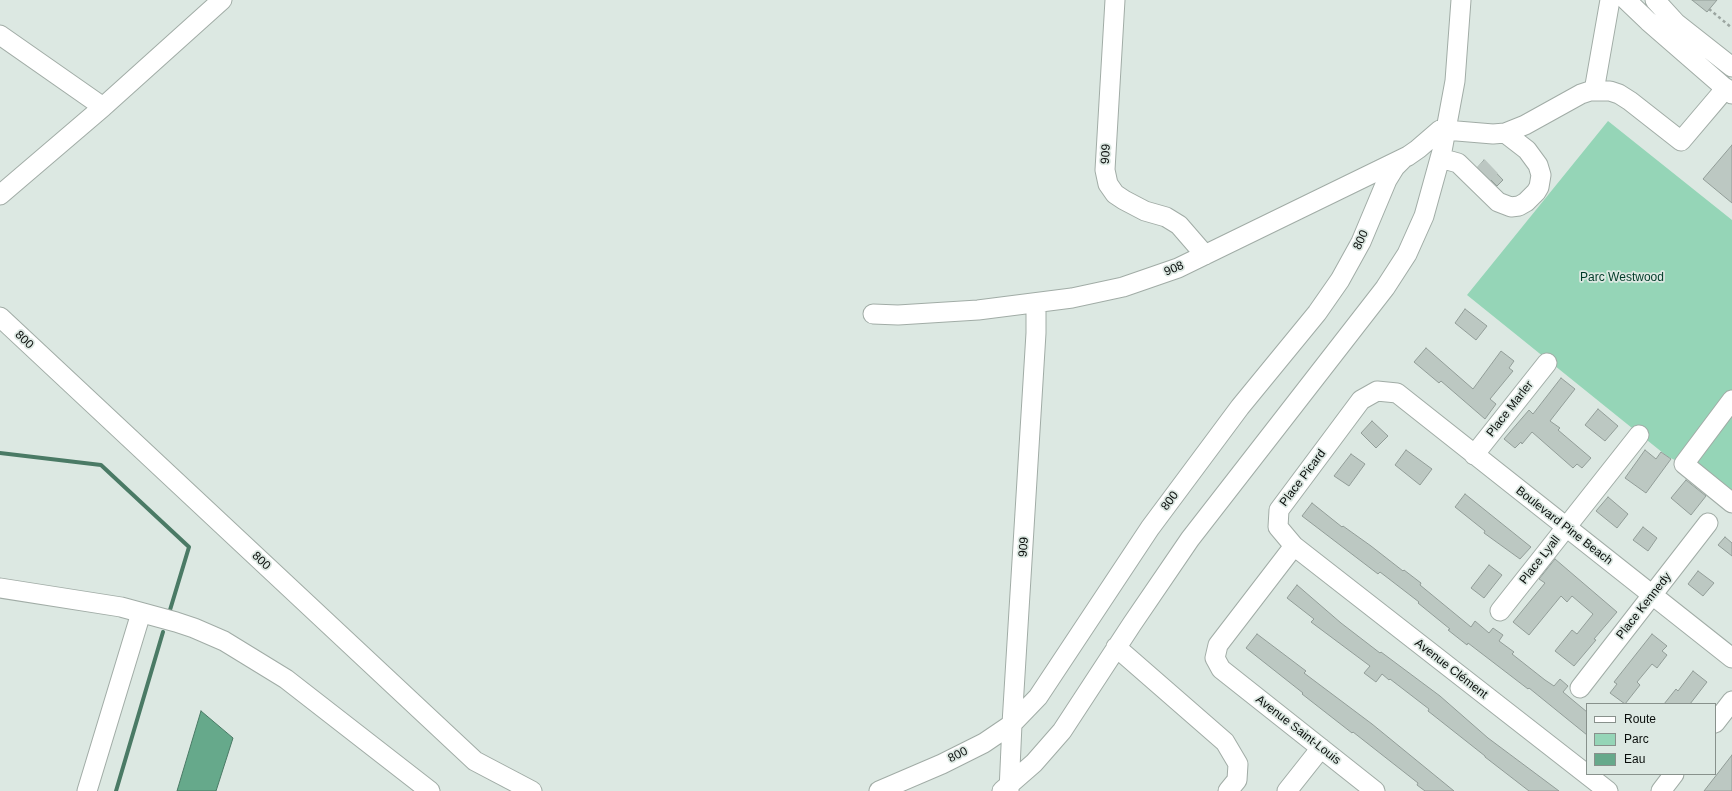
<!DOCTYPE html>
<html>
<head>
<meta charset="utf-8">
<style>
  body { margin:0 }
  #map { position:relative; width:1732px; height:791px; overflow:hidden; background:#dce8e2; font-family:Arial,sans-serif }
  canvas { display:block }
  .legend { position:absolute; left:1586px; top:703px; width:130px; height:72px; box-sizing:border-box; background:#dce8e2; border:1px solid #88918c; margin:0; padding:5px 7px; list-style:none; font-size:12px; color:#0a0e0c }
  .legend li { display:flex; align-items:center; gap:8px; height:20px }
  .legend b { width:20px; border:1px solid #88918c }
</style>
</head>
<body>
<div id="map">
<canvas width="1732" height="791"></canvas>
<ul class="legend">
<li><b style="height:5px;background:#fff"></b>Route</li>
<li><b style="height:11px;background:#95d5b7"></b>Parc</li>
<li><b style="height:11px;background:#66a98b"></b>Eau</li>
</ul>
</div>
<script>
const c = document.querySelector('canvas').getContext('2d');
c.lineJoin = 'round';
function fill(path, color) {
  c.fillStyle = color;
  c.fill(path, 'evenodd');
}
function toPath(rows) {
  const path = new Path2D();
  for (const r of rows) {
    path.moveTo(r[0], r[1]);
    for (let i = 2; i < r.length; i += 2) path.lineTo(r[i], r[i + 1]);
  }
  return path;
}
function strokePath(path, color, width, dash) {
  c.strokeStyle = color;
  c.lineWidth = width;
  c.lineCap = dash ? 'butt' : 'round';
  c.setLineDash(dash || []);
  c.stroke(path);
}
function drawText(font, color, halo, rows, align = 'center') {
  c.font = font + ' Arial,sans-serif';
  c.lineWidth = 3.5;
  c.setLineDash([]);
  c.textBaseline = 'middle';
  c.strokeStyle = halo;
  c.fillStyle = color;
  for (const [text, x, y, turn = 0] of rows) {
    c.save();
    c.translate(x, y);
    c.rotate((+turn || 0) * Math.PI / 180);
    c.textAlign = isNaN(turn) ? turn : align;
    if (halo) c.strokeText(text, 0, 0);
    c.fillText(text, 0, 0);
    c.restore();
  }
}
const green = toPath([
  [1608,121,1732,220,1732,503,1684,464,1668,457,1467,295]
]);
const water = toPath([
  [201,711,233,738,216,791,177,791,201,711]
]);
const stream = toPath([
  [0,453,101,465,189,547,170,610],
  [116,791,163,632]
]);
const building = toPath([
  [1692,0,1717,0,1707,12,1692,0],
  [1732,145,1732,203,1703,179,1732,145],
  [1484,160,1503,180,1497,186,1478,167,1484,160],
  [1465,309,1487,326,1476,340,1455,323,1465,309],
  [1426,348,1473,389,1501,351,1514,361,1509,368,1513,371,1490,399,1496,404,1485,419,1441,381,1439,383,1414,362,1426,348],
  [1561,378,1575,389,1550,421,1560,428,1558,430,1591,458,1582,468,1577,464,1573,468,1532,432,1522,444,1521,442,1515,448,1504,439,1529,410,1533,414,1561,378],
  [1598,409,1618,426,1605,441,1585,425,1598,409],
  [1372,421,1388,436,1376,448,1361,433,1372,421],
  [1406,450,1432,469,1420,485,1395,465,1406,450],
  [1645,450,1656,459,1661,452,1671,459,1646,493,1625,478,1645,450],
  [1351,454,1365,464,1349,486,1334,476,1351,454],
  [1686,480,1706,496,1691,515,1671,498,1686,480],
  [1465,494,1531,547,1520,559,1484,533,1485,531,1455,507,1465,494],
  [1608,497,1628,514,1617,528,1596,511,1608,497],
  [1312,503,1342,527,1343,526,1371,546,1403,571,1404,570,1421,583,1420,585,1471,627,1475,621,1489,633,1493,628,1503,635,1499,641,1514,652,1512,654,1545,680,1554,686,1560,679,1568,686,1563,692,1587,712,1587,735,1529,688,1528,689,1468,643,1467,645,1448,630,1450,629,1418,603,1419,602,1380,572,1378,574,1302,516,1312,503],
  [1643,527,1657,538,1648,551,1633,540,1643,527],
  [1725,537,1732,543,1732,556,1718,545,1725,537],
  [1555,559,1617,612,1594,639,1596,640,1574,666,1555,651,1572,630,1577,634,1593,614,1572,596,1567,602,1561,596,1529,635,1513,622,1545,583,1539,579,1555,559],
  [1489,565,1502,575,1484,598,1471,588,1489,565],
  [1698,571,1714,583,1703,596,1688,584,1698,571],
  [1297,585,1341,623,1380,653,1381,652,1440,696,1488,738,1559,791,1529,791,1485,757,1485,756,1428,711,1429,709,1390,679,1389,680,1382,674,1376,682,1364,673,1370,666,1311,622,1314,619,1287,598,1297,585],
  [1257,634,1306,671,1304,673,1372,724,1454,791,1425,791,1417,785,1418,783,1353,732,1352,733,1302,694,1303,693,1246,648,1257,634],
  [1652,634,1667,646,1662,651,1667,655,1657,668,1652,664,1637,682,1640,685,1625,704,1610,693,1617,684,1614,682,1652,634],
  [1693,671,1707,682,1690,704,1664,704,1676,689,1678,691,1693,671],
  [1732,755,1732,791,1704,791,1732,755]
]);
const minorTunnel = toPath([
  [1478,166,1497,186]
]);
const path = toPath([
  [1709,9,1732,28]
]);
const minor = toPath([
  [1115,0,1105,170,1108,184,1115,194,1124,200,1145,211,1166,217,1179,225,1205,255],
  [1626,0,1648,21,1732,94],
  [1655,0,1676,23,1732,67],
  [0,35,103,107],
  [1594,91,1610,0],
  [1440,158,1458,163,1498,202,1511,207,1519,206,1526,202,1536,192,1539,187,1541,175,1538,165,1527,150,1505,133],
  [0,195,103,107,222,0],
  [873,314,898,315,978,310,1072,298,1123,287,1178,268,1408,156,1418,149,1440,130,1445,130,1493,134,1505,133,1525,125,1581,94,1590,91,1610,91,1619,94,1630,101,1681,141,1726,88],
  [0,317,475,761,532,791],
  [1732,400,1684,464,1732,503],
  [1474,455,1547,363],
  [1294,546,1218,645,1215,658,1221,669,1375,791],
  [0,588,121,607,176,622,194,628,224,641,286,679,430,791],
  [1500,611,1639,435],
  [1116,647,1225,742,1238,764,1237,780,1228,791],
  [1580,688,1708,523],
  [1715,723,1732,701],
  [87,791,141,613],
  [879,791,942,764,984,743,1012,724,1038,697,1150,528,1240,407,1317,313,1340,280,1361,242,1387,180,1395,167,1402,160],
  [1002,791,1034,763,1062,731,1132,624,1190,539,1385,288,1407,254,1424,216,1442,151,1455,81,1461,0],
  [1009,791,1012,724,1036,333,1036,304],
  [1287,791,1321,748],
  [1608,791,1294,546,1278,527,1279,510,1361,400,1377,391,1397,393,1732,658],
  [1661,791,1674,774]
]);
const streetNames = [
  ["909",1106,154,-87],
  ["800",1361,240,-66],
  ["908",1174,269,-22],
  ["800",24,340,43],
  ["Place Marler",1510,409,-52],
  ["Place Picard",1303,478,-53],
  ["800",1170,501,-54],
  ["Boulevard Pine Beach",1564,526,38],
  ["909",1024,547,-86],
  ["Place Lyall",1540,560,-52],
  ["800",261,561,43],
  ["Place Kennedy",1644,606,-52],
  ["Avenue Clément",1451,669,38],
  ["Avenue Saint-Louis",1298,730,38],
  ["800",958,755,-27]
];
const parkNames = [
  ["Parc Westwood",1622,278]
];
fill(green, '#95d5b7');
fill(water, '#66a98b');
strokePath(water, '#4a7a65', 1);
strokePath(stream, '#4a7a65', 4);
fill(building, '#bcc8c2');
strokePath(building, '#929d98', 1);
strokePath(minorTunnel, '#bcc7c2', 19, [19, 10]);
strokePath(minor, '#a1aca6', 21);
strokePath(path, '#9ba5a0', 2.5, [3, 3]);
strokePath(minor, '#fff', 19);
drawText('12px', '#0a0e0c', '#dce8e2', streetNames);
drawText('12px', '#003b28', '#dce8e2', parkNames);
</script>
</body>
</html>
